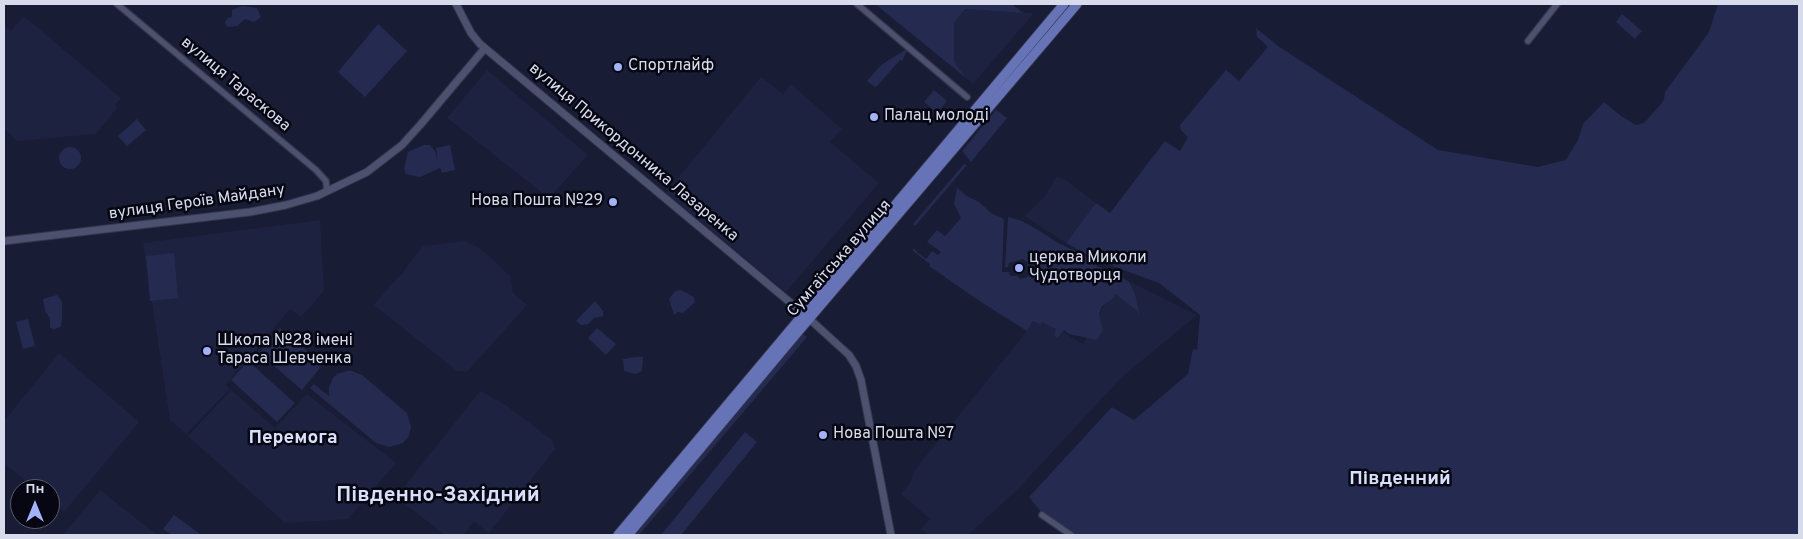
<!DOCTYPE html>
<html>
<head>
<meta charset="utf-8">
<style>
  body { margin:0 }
  #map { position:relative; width:1803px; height:539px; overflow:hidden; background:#181c34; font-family:Overpass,sans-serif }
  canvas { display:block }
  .frame { position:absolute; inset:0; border:5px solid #d7dbec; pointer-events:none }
  .north { position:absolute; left:10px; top:479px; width:50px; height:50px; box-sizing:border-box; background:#060712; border:1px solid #5a5c69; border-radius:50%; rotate:0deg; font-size:14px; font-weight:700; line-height:20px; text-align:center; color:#d7dbec }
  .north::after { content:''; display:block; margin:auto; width:18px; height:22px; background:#a3b2fd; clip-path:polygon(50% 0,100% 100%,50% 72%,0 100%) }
</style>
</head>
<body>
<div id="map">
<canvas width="1803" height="539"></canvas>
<div class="frame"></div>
<div class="north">Пн</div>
</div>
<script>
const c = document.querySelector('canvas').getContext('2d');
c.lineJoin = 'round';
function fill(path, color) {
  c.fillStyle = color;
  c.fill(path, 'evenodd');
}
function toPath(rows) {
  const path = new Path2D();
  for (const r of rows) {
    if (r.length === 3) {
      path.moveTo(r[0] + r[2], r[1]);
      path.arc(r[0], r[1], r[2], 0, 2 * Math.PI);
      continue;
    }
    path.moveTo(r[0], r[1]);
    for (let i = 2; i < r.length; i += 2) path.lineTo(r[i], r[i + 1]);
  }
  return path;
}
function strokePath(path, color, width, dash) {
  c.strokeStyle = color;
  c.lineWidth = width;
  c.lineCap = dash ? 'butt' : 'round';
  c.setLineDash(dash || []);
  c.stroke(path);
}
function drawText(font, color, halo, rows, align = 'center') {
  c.font = font + ' Overpass,sans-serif';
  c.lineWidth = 5;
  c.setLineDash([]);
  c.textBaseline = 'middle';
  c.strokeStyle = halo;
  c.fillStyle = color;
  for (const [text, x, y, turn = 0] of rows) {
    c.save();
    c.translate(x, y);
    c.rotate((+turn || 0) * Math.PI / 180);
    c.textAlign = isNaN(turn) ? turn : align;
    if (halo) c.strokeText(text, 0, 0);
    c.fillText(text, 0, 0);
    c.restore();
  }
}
const built = toPath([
  [965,9,1034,13,973,84,966,78,954,61,954,23],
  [24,16,121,98,115,105,117,108,96,134,17,141,4,129,4,25,11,31],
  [487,70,588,155,549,198,447,118],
  [761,77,783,94,791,84,842,129,830,142,879,183,786,292,666,193],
  [1057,177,1066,180,1096,203,1066,243,1024,216,1044,197],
  [320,220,324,291,301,317,290,309,226,384,230,389,186,434,170,420,143,243],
  [465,241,480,248,510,276,513,293,527,305,467,372,457,371,374,305,397,278,403,274,405,269,423,246],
  [1120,277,1197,315,1122,377,1018,489,968,535,929,535,921,529,930,519,901,494,911,481,914,471,1027,331,1036,317,1083,344],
  [59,353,139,422,64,512,50,500,50,489,36,489,4,463,4,421],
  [231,390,275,428,307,394,396,463,348,519,285,523,188,436],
  [480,391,506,405,552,440,555,449,489,533,474,522,463,535,452,535,450,534,445,535,396,497],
  [100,490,157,535,63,535]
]);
const green = toPath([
  [875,4,1012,4,1023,13,965,9,954,23,954,61,966,78],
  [1718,4,1799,4,1799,535,1071,535,1042,513,1029,497,1112,407,1134,420,1188,374,1193,349,1197,350,1200,315,1159,283,1099,261,1066,243,1096,203,1110,213,1165,141,1180,151,1188,137,1181,130,1180,125,1226,70,1239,81,1268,47,1257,37,1256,28,1278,46,1438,150,1538,167,1566,160,1578,140,1583,124,1604,102,1621,116,1636,125,1644,123,1661,104,1664,99,1665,92,1709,32],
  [242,6,257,8,261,17,254,22,245,19,237,26,227,27,225,22,228,18,232,17,232,10],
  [1622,14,1642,31,1635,39,1616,22],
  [378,24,407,51,365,97,338,72],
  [905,50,907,51,902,61,900,60,877,86,875,87,867,81,881,65],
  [934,90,947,101,937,113,924,102],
  [996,110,1007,118,971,162,962,151],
  [137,119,146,130,127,146,118,136],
  [424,145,430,145,435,151,438,161,436,148,450,145,455,170,442,173,440,168,420,177,406,174,404,169,408,152],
  [70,158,11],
  [964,164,967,165,915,226,913,224],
  [957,188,968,197,979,202,991,213,1004,219,1002,272,1009,272,1010,276,1017,276,1020,279,1028,277,1030,270,1028,263,1023,259,1009,263,1008,267,1005,267,1008,217,1022,221,1038,230,1058,243,1084,255,1100,268,1111,270,1119,275,1129,282,1135,294,1139,313,1138,315,1138,312,1116,294,1111,300,1102,306,1099,314,1103,330,1097,340,1069,334,1064,330,1057,338,1054,335,1056,329,1042,322,1041,325,1033,321,1027,331,981,302,929,266,930,264,913,251,913,248,917,251,917,252,926,259,932,251,938,255,941,252,927,242,937,230,945,236,961,218,954,204],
  [174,253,178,298,150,301,146,256],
  [681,290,694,297,695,302,683,313,678,312,674,315,669,299,675,291],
  [57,295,62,302,62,318,61,326,54,330,50,327,50,318,45,311,43,299],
  [595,301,603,311,603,316,594,318,588,324,581,325,576,321],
  [28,319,35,346,23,349,16,322],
  [280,328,323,364,302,390,259,353],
  [597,328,616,344,606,355,588,338],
  [802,333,807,337,639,535,631,535],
  [635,357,643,357,642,371,636,374,624,371,623,359],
  [248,361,295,403,277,422,231,380],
  [347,371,352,371,362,375,407,413,411,427,409,436,403,443,389,447,376,443,310,388,314,384,329,396,329,387,333,378,337,374],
  [745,432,757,442,681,535,661,535],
  [174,515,200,534,200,535,172,535,163,529]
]);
const minor = toPath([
  [117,4,316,170,326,181,327,191],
  [857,4,967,97],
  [1528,41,1557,4],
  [1042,515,1071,535]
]);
const tertiary = toPath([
  [456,4,471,33,480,44,804,314,849,355,856,366,861,380,891,535],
  [4,241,250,212,286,205,317,196,367,172,402,145,421,124,485,48]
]);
const primary = toPath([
  [618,535,1064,4],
  [628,535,797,333,1077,4]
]);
const markers = [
  [618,67,5,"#a3b2fd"],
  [874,117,5,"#a3b2fd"],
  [613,202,5,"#a3b2fd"],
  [1019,268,5,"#a3b2fd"],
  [207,351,5,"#a3b2fd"],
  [823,435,5,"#a3b2fd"]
];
const poiNames = [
  ["Спортлайф",628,67],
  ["Палац молоді",884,117],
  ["Нова Пошта №29",603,202,"right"],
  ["церква Миколи",1029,259],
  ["Чудотворця",1029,277],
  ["Школа №28 імені",217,342],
  ["Тараса Шевченка",217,360],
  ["Нова Пошта №7",833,435]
];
const streetNames = [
  ["вулиця Тараскова",235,85,40],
  ["вулиця Прикордонника Лазаренка",633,153,40],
  ["вулиця Героїв Майдану",197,203,-8],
  ["Сумгаїтська вулиця",840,259,-49]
];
const quarterNames = [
  ["Перемога",293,439],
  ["Південний",1400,480]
];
const districtNames = [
  ["Південно-Західний",438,497]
];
fill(built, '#1d2241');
fill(green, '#252b50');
strokePath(minor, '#333549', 8);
strokePath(tertiary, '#333549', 9);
strokePath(primary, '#333549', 11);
strokePath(minor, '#4b516e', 5.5);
strokePath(tertiary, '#4b516e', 7);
strokePath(primary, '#6773b7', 9);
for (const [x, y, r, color] of markers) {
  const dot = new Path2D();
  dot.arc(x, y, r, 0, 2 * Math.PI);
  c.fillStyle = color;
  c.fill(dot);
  strokePath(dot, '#060712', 2);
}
drawText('16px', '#d7dbec', '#060712', poiNames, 'left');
drawText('16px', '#d7dbec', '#060712', streetNames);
drawText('bold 19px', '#d8dffa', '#060712', quarterNames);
drawText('bold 21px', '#d8dffa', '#060712', districtNames);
</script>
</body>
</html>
